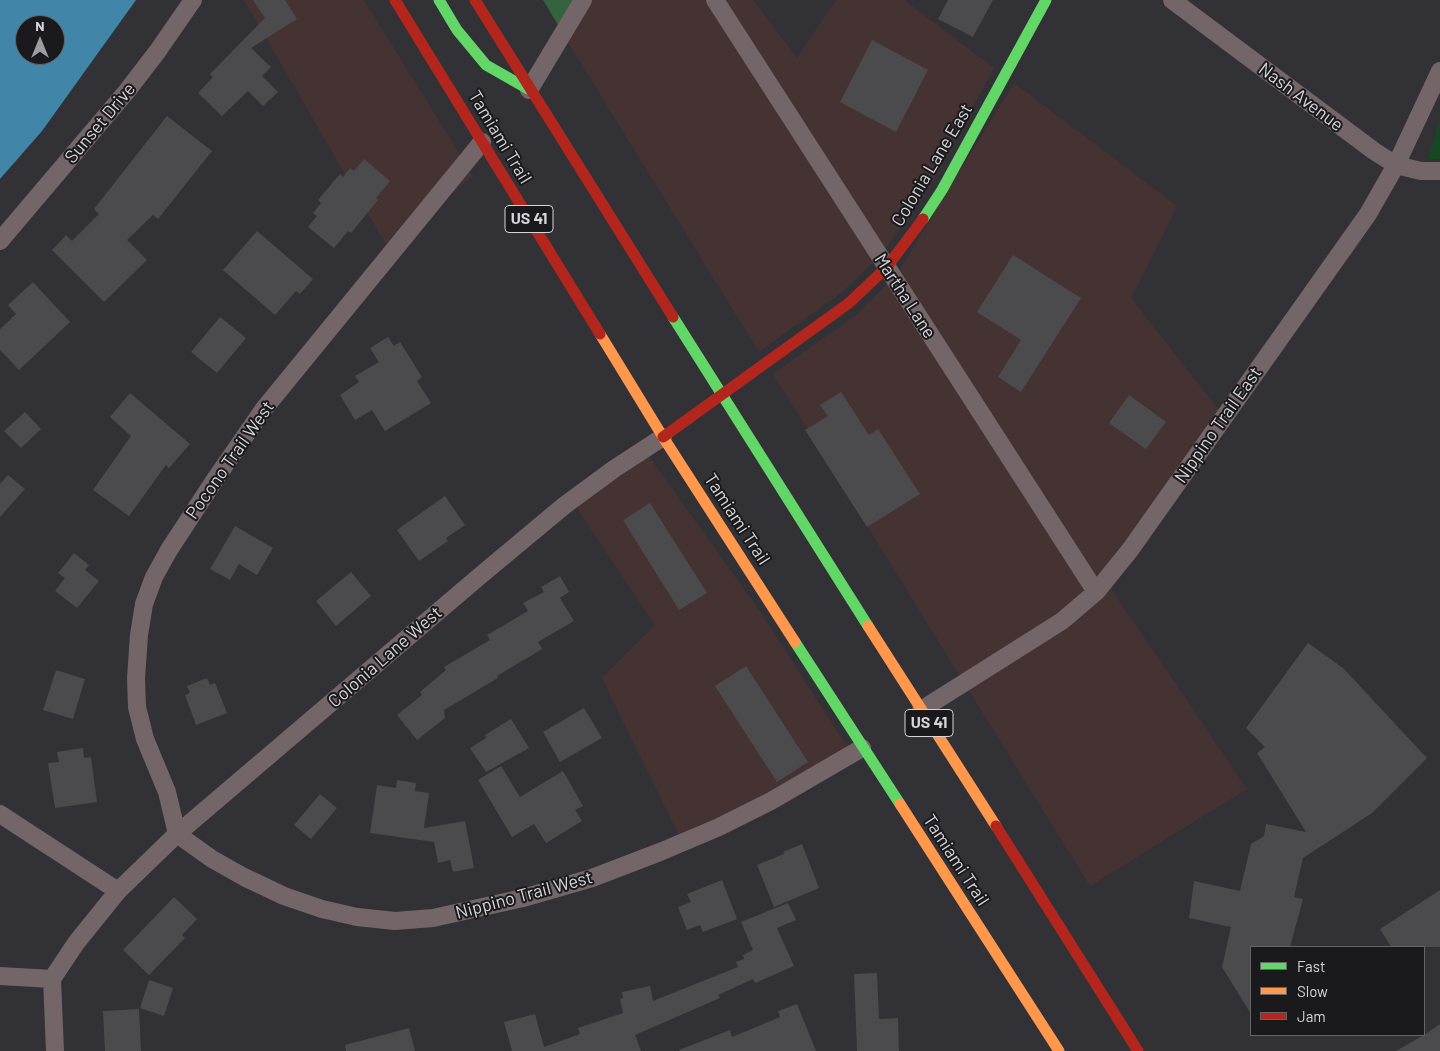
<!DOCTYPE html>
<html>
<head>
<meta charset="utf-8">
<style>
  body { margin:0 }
  #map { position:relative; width:1440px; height:1051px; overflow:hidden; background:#323236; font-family:Barlow,sans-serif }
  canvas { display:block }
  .legend { position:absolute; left:1250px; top:946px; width:175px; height:90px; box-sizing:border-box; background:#1a191c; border:1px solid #656568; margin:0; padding:6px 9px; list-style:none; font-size:15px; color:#d6d6da }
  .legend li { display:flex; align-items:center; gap:10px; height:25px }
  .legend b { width:25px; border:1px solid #656568 }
  .north { position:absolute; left:15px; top:15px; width:50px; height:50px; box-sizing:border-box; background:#1a191c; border:1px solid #656568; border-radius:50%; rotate:0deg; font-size:14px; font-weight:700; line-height:20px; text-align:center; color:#d6d6da }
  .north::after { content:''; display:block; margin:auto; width:18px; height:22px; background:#9d9da1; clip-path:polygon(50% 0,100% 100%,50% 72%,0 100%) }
</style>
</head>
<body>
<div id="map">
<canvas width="1440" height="1051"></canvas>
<ul class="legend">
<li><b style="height:6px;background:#63d668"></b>Fast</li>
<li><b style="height:6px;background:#ff974d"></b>Slow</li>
<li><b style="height:6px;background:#b3261e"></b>Jam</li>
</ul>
<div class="north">N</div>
</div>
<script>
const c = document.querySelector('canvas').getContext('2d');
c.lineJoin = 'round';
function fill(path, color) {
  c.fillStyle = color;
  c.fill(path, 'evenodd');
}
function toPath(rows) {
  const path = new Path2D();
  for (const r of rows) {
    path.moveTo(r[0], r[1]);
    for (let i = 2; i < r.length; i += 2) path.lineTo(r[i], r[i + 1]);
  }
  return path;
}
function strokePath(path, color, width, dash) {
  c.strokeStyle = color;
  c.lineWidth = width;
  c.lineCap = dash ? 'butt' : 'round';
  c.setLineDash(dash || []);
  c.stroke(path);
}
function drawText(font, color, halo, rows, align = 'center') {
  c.font = font + ' Barlow,sans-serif';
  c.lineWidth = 4;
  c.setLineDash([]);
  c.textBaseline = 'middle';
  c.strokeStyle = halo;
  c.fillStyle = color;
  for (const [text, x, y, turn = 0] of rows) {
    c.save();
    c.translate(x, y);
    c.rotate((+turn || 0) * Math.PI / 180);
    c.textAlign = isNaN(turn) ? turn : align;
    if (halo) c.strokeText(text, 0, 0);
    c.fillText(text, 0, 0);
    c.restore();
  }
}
const commercial = toPath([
  [244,0,364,0,473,176,388,248],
  [585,0,753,0,797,58,836,0,904,0,994,68,932,183,906,221,877,259,842,292,759,352,561,31],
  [1014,83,1177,206,1131,298,1226,419,1111,589,1247,789,1090,886,773,374,856,315,895,277],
  [643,448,761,613,857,762,678,834,602,678,655,625,573,502]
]);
const green = toPath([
  [1440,119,1440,159,1428,159]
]);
const forest = toPath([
  [543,0,585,0,561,30]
]);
const water = toPath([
  [0,0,136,0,42,131,0,179],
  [25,25,55,25,55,55,25,55]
]);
const building = toPath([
  [253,0,285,0,297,19,251,48,271,67,262,76,278,92,263,106,248,91,222,116,198,93,213,77,210,74,265,18],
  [948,0,993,0,973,37,938,19],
  [872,40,928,70,896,132,840,102],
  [167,116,212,151,158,219,153,215,127,240,147,260,104,302,52,250,66,235,72,241,99,214,94,209],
  [364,159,390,181,376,198,378,200,351,233,348,231,334,248,308,227,317,216,313,213,321,203,318,200,340,174,343,177,350,168,354,171],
  [257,231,313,279,300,294,296,291,275,315,223,270],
  [1013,255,1081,298,1021,392,998,377,1021,340,977,312],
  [33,282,70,322,19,370,0,350,0,329,16,314,8,305],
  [220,317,246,338,217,373,191,352],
  [388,337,394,346,400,342,422,377,417,381,431,403,385,431,372,410,355,420,340,395,359,382,355,376,379,362,370,348],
  [841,392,869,435,878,429,920,494,867,527,805,430,828,416,820,405],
  [130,393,190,444,169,468,166,465,129,516,93,490,131,436,110,417],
  [1129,395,1166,422,1146,449,1109,423],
  [25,412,41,429,21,448,4,431],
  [8,475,25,489,0,517,0,484],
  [445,496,465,525,446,538,448,541,419,561,397,530],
  [650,503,707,593,679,610,623,520],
  [235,526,273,548,257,575,239,564,230,580,210,569],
  [74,553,89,565,85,570,99,581,77,608,55,591,65,578,58,573],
  [351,572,371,596,336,626,316,601],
  [560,576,569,592,560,598,574,621,538,642,542,649,497,676,498,678,444,710,445,718,417,740,397,715,422,695,420,692,446,670,444,667,490,640,487,635,528,611,523,603,544,592,541,587],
  [1308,643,1343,668,1427,758,1372,813,1303,858,1294,897,1303,899,1290,947,1251,947,1251,1014,1222,967,1231,927,1189,918,1194,881,1240,891,1251,844,1264,836,1266,824,1306,832,1257,753,1265,747,1246,728],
  [746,666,808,762,777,782,715,686],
  [56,670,85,679,73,719,43,710],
  [207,678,210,685,215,683,227,713,196,725,185,695,190,693,187,686],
  [584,708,602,738,560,762,543,732],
  [511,719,529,748,486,772,470,748,486,738,485,735],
  [83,748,84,758,91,757,97,802,55,808,48,763,59,762,57,752],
  [501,766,520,797,563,771,583,806,575,810,582,821,546,843,534,824,512,837,478,780],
  [397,780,416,783,415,791,429,793,424,828,465,821,474,868,453,872,450,860,438,863,434,842,370,833,377,785,396,788],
  [320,794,337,808,311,839,294,825],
  [802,844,819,888,774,907,757,865,784,854,783,852],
  [722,880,737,919,703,932,700,925,687,930,678,907,691,902,687,894],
  [1440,890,1440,947,1391,947,1380,929],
  [174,897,197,919,182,935,185,938,149,975,123,950],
  [788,903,796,920,777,928,794,966,755,983,753,979,718,995,720,998,635,1035,641,1051,512,1051,504,1022,535,1014,544,1047,580,1034,578,1028,623,1013,620,999,623,998,622,992,650,986,653,1001,738,967,736,962,744,959,743,955,753,950,741,922],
  [877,973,879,1019,898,1018,899,1051,857,1051,854,974],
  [149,980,173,988,164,1016,140,1008],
  [797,1004,816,1051,680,1051,679,1050,730,1030,732,1037,780,1017,778,1011],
  [139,1009,141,1051,105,1051,103,1011],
  [1440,1024,1440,1051,1396,1051,1424,1035],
  [409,1028,415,1051,346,1051,345,1045]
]);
const street = toPath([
  [715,0,1096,592],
  [1172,0,1374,151,1396,165,1421,171,1440,171],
  [529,90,583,0],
  [482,142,263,410,216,478,169,550,154,577,144,604,139,635,136,678,137,707,145,739,167,792,177,834,212,859,244,877,284,896,322,909,357,917,395,921,433,918,523,898,592,878,660,852,719,827,771,801,862,748],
  [0,241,127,91,157,52,193,0],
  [921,710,1062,621,1096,592,1130,550,1368,214,1396,165,1440,71],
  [0,814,118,891],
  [0,976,52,979],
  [55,1051,52,979,76,943,118,891,177,834,481,575,565,505,614,469,663,437]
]);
const fast = toPath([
  [439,0,457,30,486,65,528,89],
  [923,219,942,190,1046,0],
  [673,317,868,626],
  [795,642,900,804]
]);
const slow = toPath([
  [600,334,663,437,795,642],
  [868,626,996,826],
  [900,804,1059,1051]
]);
const jam = toPath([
  [395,0,600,334],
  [475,0,673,317],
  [663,437,849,303,886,268,923,219],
  [996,826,1138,1051]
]);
const shields = [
  [529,219,48],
  [929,723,48]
];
const shieldNames = [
  ["US 41",529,219],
  ["US 41",929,723]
];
const streetNames = [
  ["Nash Avenue",1301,97,37],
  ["Sunset Drive",100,123,-50],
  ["Tamiami Trail",500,137,59],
  ["Colonia Lane East",932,165,-59],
  ["Martha Lane",905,296,57],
  ["Nippino Trail East",1218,425,-55],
  ["Pocono Trail West",230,460,-55],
  ["Tamiami Trail",737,519,57],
  ["Colonia Lane West",385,657,-41],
  ["Tamiami Trail",956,860,57],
  ["Nippino Trail West",524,895,-15]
];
fill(commercial, '#453334');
fill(green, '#164823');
fill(forest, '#34633d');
fill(water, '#4186a8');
fill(building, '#4b4a4d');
strokePath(street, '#736568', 18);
strokePath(fast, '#63d668', 11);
strokePath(slow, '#ff974d', 11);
strokePath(jam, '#b3261e', 11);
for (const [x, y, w] of shields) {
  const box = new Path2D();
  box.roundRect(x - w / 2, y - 13.5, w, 27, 4);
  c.fillStyle = '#1a191c';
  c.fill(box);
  strokePath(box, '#d6d6da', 1);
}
drawText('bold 16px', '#d6d6da', null, shieldNames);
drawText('18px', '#d6d6da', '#1a191c', streetNames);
</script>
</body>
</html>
